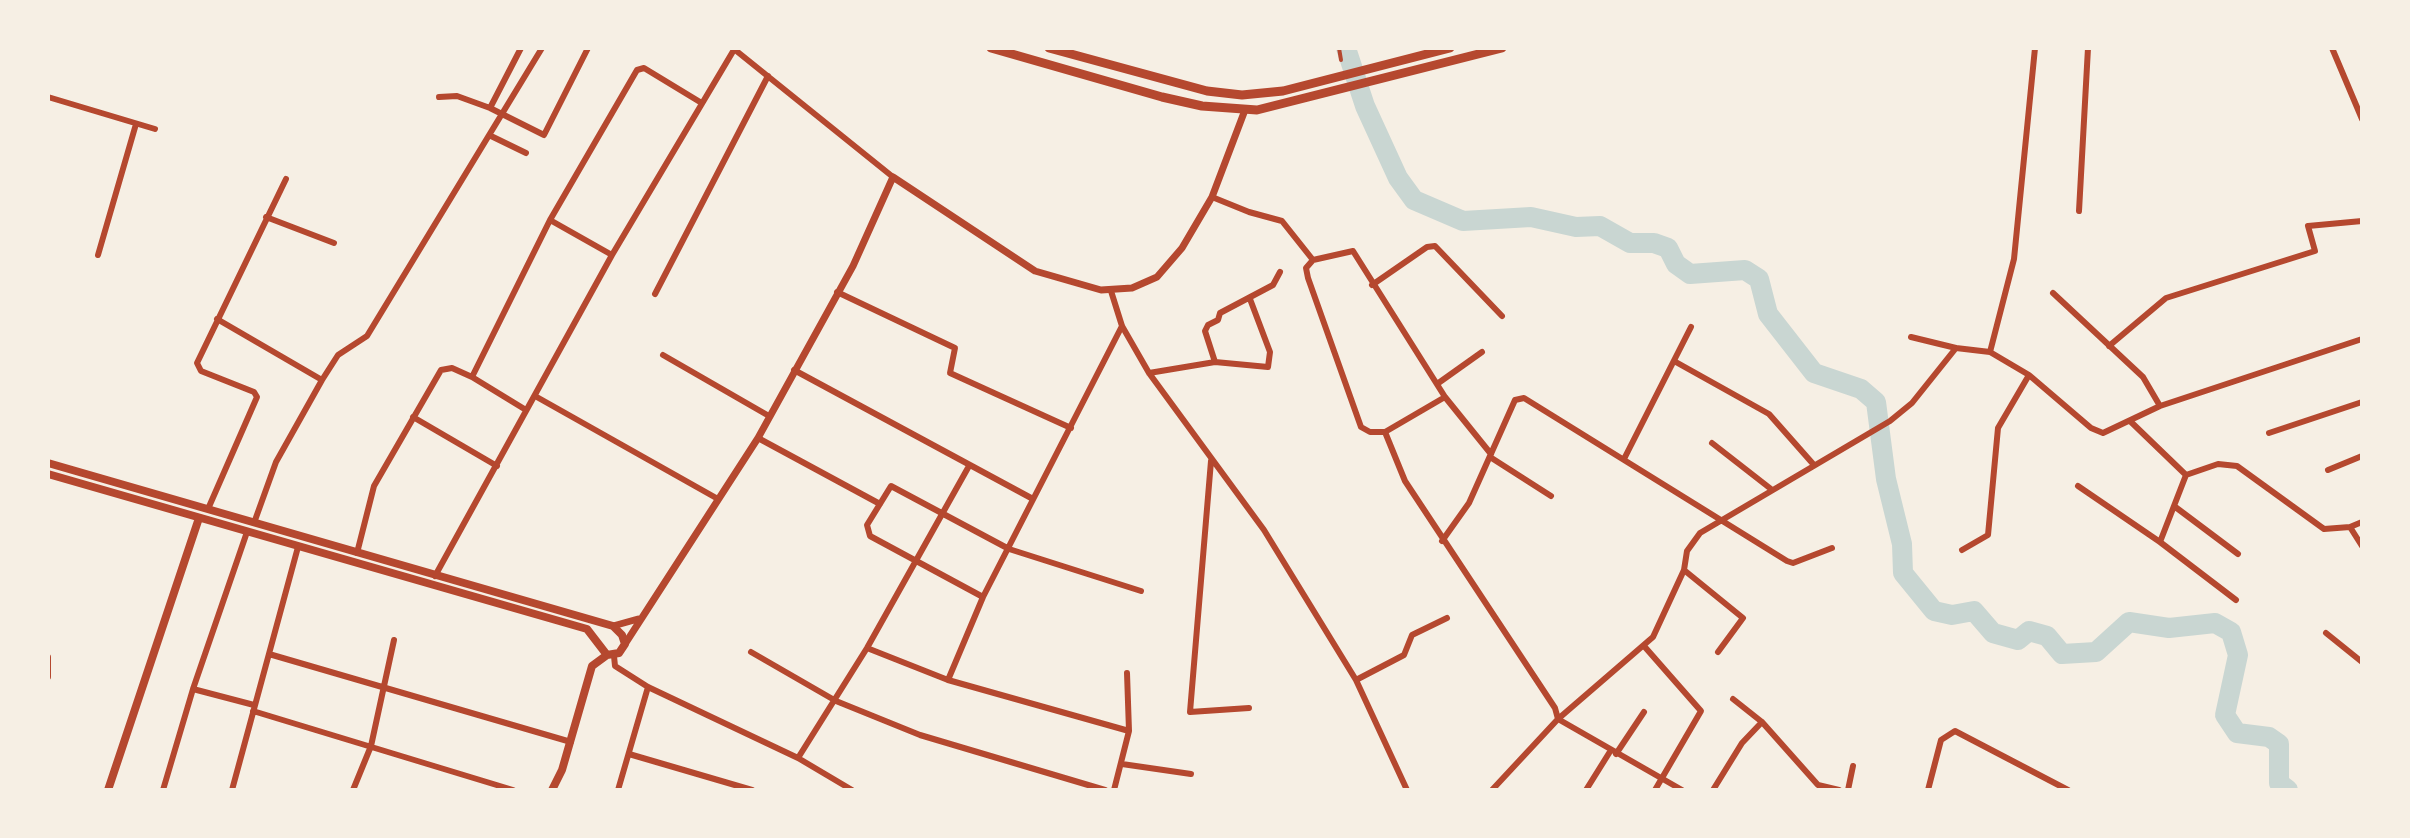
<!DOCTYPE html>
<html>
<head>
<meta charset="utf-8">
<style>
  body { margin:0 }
  #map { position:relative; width:2410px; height:838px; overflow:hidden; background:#f6efe4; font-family:"Nunito Sans",sans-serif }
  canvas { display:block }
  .frame { position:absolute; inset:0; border:50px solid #f6efe4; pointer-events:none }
</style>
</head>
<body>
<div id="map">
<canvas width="2410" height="838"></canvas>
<div class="frame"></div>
</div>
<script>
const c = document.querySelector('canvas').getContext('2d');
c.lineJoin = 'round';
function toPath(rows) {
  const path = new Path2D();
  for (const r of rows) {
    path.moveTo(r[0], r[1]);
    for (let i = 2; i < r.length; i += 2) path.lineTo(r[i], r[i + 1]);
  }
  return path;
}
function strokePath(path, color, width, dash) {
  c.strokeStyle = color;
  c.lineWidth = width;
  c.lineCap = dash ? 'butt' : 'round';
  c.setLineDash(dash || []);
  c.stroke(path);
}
const river = toPath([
  [1346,48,1365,106,1398,178,1414,200,1463,221,1531,217,1576,227,1600,226,1630,243,1654,243,1668,248,1676,264,1690,274,1745,270,1759,279,1768,314,1814,373,1861,389,1876,402,1886,479,1902,544,1903,573,1934,611,1952,615,1974,611,1993,633,2018,640,2029,631,2047,636,2062,654,2096,652,2129,622,2169,628,2215,623,2231,632,2238,655,2225,715,2237,733,2269,737,2279,744,2279,783,2288,790]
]);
const pedestrian = toPath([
  [1339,48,1341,60]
]);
const minor = toPath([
  [521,48,490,108,544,135,588,48],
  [2332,48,2362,119],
  [734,49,893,177],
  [48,97,155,129],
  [439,97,457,96,490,108],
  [491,136,526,153],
  [1212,197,1249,212,1282,221,1313,260,1353,251,1445,397,1491,454],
  [2079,211,2088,48],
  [266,217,334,243],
  [550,220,612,255],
  [98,255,136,124],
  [1313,260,1306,268,1308,278,1361,427,1370,432,1385,432],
  [1372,285,1427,247,1435,246,1502,316],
  [1111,291,1122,326,1149,373,1264,530,1356,680,1407,790],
  [837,292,955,348,950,373,1071,428],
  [2053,293,2143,377,2160,406],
  [655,294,768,76],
  [217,319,322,380],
  [1911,337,1956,348],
  [2109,346,2166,298,2315,251,2308,226,2362,221],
  [1990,352,2014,259,2035,48],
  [663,355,769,416],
  [1674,361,1769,414,1814,465],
  [1215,362,1205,331,1208,325,1218,320,1220,313,1273,285,1280,272],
  [794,370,1033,499],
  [1149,373,1215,362,1268,367,1270,352,1250,299],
  [472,377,550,220,637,70,644,68,700,102],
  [1437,384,1482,352],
  [535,396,718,499],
  [1445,397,1385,432,1405,481,1555,708,1558,719,1682,790],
  [413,417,497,466],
  [2130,421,2186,475,2218,464,2237,466,2324,529,2350,527,2362,546],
  [2269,433,2362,402],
  [758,438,880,504],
  [1712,443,1771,489],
  [1490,457,1551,496],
  [1624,459,1691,327],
  [1211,461,1190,712,1249,708],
  [2328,470,2362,456],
  [2078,486,2160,542,2236,600],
  [2174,506,2238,554],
  [208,509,257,397,254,392,201,371,197,363,286,179],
  [254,523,276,462,322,380,338,355,367,336,542,48],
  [2350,527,2362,522],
  [1442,541,1469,503,1515,400,1524,398,1787,561,1793,563,1832,548],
  [2160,542,2186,475],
  [1962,550,1988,535,1998,428,2029,375],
  [357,553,374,486,441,370,452,368,472,377,526,410],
  [1684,570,1743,618,1718,652],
  [435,576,612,255,735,48],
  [983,597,870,536,867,525,891,486,1009,549,1141,591],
  [2326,633,2362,662],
  [1644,646,1701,711,1655,790],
  [867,648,948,680],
  [751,652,836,701,920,735,1105,790],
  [269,654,571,742],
  [614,656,615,666,648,687,798,758,852,790],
  [48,657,48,677],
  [1127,673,1129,731],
  [1356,680,1404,655,1412,635,1447,618],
  [193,689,254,705],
  [1733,699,1762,722,1818,785,1839,790],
  [253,711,513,790],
  [629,754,752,790],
  [1616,754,1644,712],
  [798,758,867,648,969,466],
  [1122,764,1191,774],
  [163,790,193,689,247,532],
  [232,790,298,547],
  [353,790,371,746,394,640],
  [618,790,648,687],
  [1114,790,1129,731,948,680,983,597,1122,326],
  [1492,790,1558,719,1653,637,1684,570,1687,551,1700,533,1890,421,1912,403,1956,348,1990,352,2029,375,2091,428,2103,433,2160,406,2362,339],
  [1586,790,1611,750],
  [1713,790,1742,743,1762,722],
  [1848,790,1853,766],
  [1928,790,1941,740,1955,731,2068,790]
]);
const tertiary = toPath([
  [613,626,638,619],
  [625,644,758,438,853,266,893,177,1035,271,1101,290,1132,288,1157,277,1182,248,1212,197,1245,110]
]);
const secondary = toPath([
  [48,463,613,626,622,635,625,644,619,653,607,655,592,666,562,770,552,790],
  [48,474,587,629,607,655],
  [108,790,199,518]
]);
const trunk = toPath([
  [991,48,1162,97,1202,106,1257,110,1502,48],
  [1049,48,1207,91,1242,95,1283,91,1450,48]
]);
strokePath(river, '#c9d6d2', 20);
strokePath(pedestrian, '#b5482f', 4);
strokePath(minor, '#b5482f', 6);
strokePath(tertiary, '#b5482f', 7);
strokePath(secondary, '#b5482f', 8);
strokePath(trunk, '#b5482f', 9);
</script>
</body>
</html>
